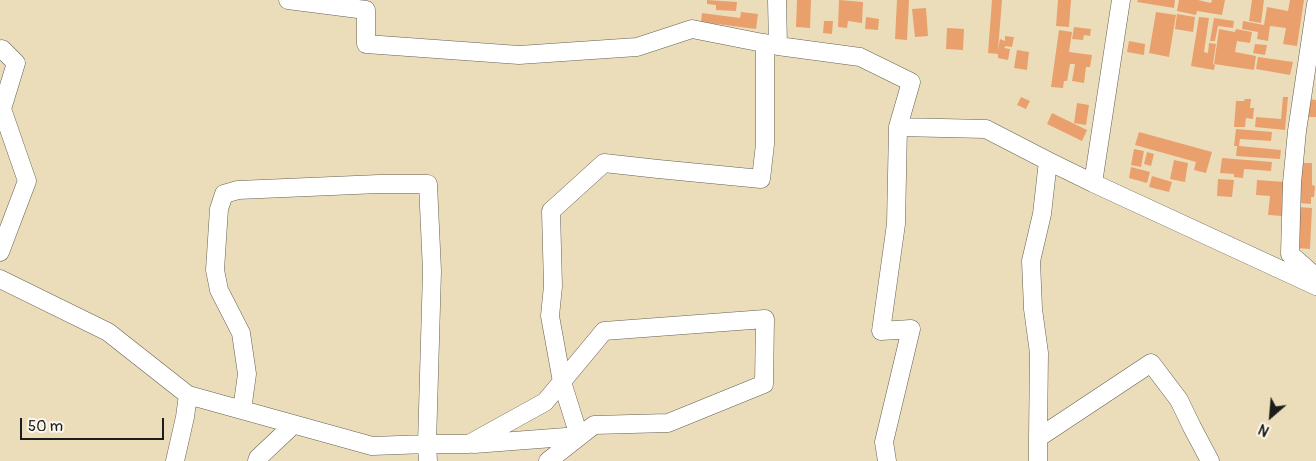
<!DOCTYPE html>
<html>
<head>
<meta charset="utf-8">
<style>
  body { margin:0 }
  #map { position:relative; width:1316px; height:461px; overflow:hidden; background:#ecddba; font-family:Pangolin,sans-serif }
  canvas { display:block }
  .north { position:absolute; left:1246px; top:391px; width:50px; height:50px; -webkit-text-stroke:4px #fbf7ec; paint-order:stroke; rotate:207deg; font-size:14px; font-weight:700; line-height:20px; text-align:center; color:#1c1c1c }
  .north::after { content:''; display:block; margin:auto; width:18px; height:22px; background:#1c1c1c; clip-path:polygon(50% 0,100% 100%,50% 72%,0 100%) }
  .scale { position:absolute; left:20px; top:418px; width:144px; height:22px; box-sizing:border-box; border:2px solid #1c1c1c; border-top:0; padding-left:6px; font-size:15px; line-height:18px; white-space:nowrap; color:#1c1c1c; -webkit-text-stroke:4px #fbf7ec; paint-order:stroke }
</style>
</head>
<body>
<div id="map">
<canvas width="1316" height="461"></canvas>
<div class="north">N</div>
<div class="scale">50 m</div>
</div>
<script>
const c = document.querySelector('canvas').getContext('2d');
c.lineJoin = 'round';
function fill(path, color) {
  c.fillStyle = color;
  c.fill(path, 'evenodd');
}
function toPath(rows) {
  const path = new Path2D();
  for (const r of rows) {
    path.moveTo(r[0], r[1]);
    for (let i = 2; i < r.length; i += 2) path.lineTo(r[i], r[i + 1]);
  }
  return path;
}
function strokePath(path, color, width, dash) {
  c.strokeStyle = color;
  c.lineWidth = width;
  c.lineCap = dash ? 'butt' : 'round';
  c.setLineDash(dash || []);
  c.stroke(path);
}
const building = toPath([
  [707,0,737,2,736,11,716,10,716,5,707,4],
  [797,0,811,0,810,28,796,27],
  [839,0,863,2,862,23,848,21,847,28,838,27],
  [897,0,909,0,907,40,895,39],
  [992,0,1002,0,998,50,1000,39,1005,41,1005,36,1014,37,1012,47,1006,46,1004,48,1010,49,1008,60,998,58,998,54,988,53],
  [1058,0,1071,0,1069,27,1056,26],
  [1138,0,1175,0,1174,8,1137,2],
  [1179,0,1198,0,1211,3,1212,0,1225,0,1222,15,1197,11,1196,15,1177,11],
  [1252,0,1264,0,1261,23,1249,21],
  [1290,0,1304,0,1297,46,1283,44,1286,28,1270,26,1268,41,1257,39,1258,32,1242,29,1243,21,1264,25,1267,7,1288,11],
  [926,8,928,36,915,37,912,9],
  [741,12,758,14,756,29,701,22,702,13,740,18],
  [1156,12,1176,15,1169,57,1149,53],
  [1177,14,1195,17,1193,32,1175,29],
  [866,17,879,19,878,30,865,29],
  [1199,17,1209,18,1204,52,1208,53,1209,43,1216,44,1213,64,1215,65,1214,70,1191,66],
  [1214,18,1234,21,1233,28,1218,26,1215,41,1210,41],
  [824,21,833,21,832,34,823,33],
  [1074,27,1091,29,1090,36,1084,35,1083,40,1072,39],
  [947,28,964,29,963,50,946,49],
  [1219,29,1235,32,1236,29,1252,32,1250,43,1237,41,1235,52,1256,56,1254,70,1214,64],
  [1059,30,1072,32,1069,52,1092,55,1090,67,1086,67,1084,83,1072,81,1075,64,1070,64,1067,81,1064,81,1063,88,1051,87],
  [1129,41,1145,44,1144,55,1127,52],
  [1255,44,1267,45,1265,55,1253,53],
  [1017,50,1029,52,1027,70,1014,68],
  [1258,57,1293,62,1290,75,1256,69],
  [1021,97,1030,101,1026,109,1017,105],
  [1283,97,1288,97,1285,130,1255,127,1256,117,1281,119],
  [1245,99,1251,99,1250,108,1254,108,1253,119,1246,118,1245,127,1234,127,1236,101,1244,101],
  [1309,99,1316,100,1316,117,1308,117],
  [1077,103,1089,105,1086,125,1074,123],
  [1052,113,1087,130,1082,141,1047,124],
  [1236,129,1272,132,1271,141,1240,139,1239,146,1281,150,1280,159,1236,156,1237,146,1234,146],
  [1139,132,1212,152,1206,173,1194,170,1196,162,1135,145],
  [1134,149,1144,151,1141,167,1131,165],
  [1147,152,1154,154,1151,166,1144,164],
  [1222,158,1272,162,1271,171,1244,169,1243,178,1234,177,1234,174,1220,173],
  [1174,160,1188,163,1185,182,1170,179],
  [1300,163,1312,163,1312,185,1315,186,1314,197,1311,197,1311,204,1298,203],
  [1131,167,1150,172,1147,183,1129,178],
  [1152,176,1172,182,1169,192,1149,187],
  [1218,179,1234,180,1232,197,1217,196],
  [1257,180,1285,182,1283,216,1268,215,1270,196,1256,195],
  [1299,207,1312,208,1310,249,1297,248]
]);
const street = toPath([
  [288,0,366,10,366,44,519,55,637,47,692,29,778,46,860,57,911,82,898,127],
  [777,0,778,46],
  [1316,4,1297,131,1292,183,1290,254,1316,277],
  [1048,161,1093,183,1121,0],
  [1093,183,1316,286],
  [0,252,27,181,2,109,16,63,2,49],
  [0,279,108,332,188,395,372,446,427,444,469,444,545,402,604,331,765,319,764,384,668,423,594,425,548,461],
  [242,410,247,374,241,333,219,290,215,270,219,209,224,194,238,190,379,184,428,184,432,271,427,444,428,461],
  [474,444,579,436,562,382,550,316,553,286,551,211,604,163,658,169,761,179,765,144,765,43],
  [175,461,185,417,188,395],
  [257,461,258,458,293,425],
  [887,461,884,442,911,329,881,331,896,224,898,127,986,129,1048,161,1042,214,1031,261,1033,309,1039,353,1038,438,1151,363,1179,400,1192,427,1210,461],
  [1038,461,1038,438]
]);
fill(building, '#e9a06d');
strokePath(street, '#656053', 19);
strokePath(street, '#fff', 18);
</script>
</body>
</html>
